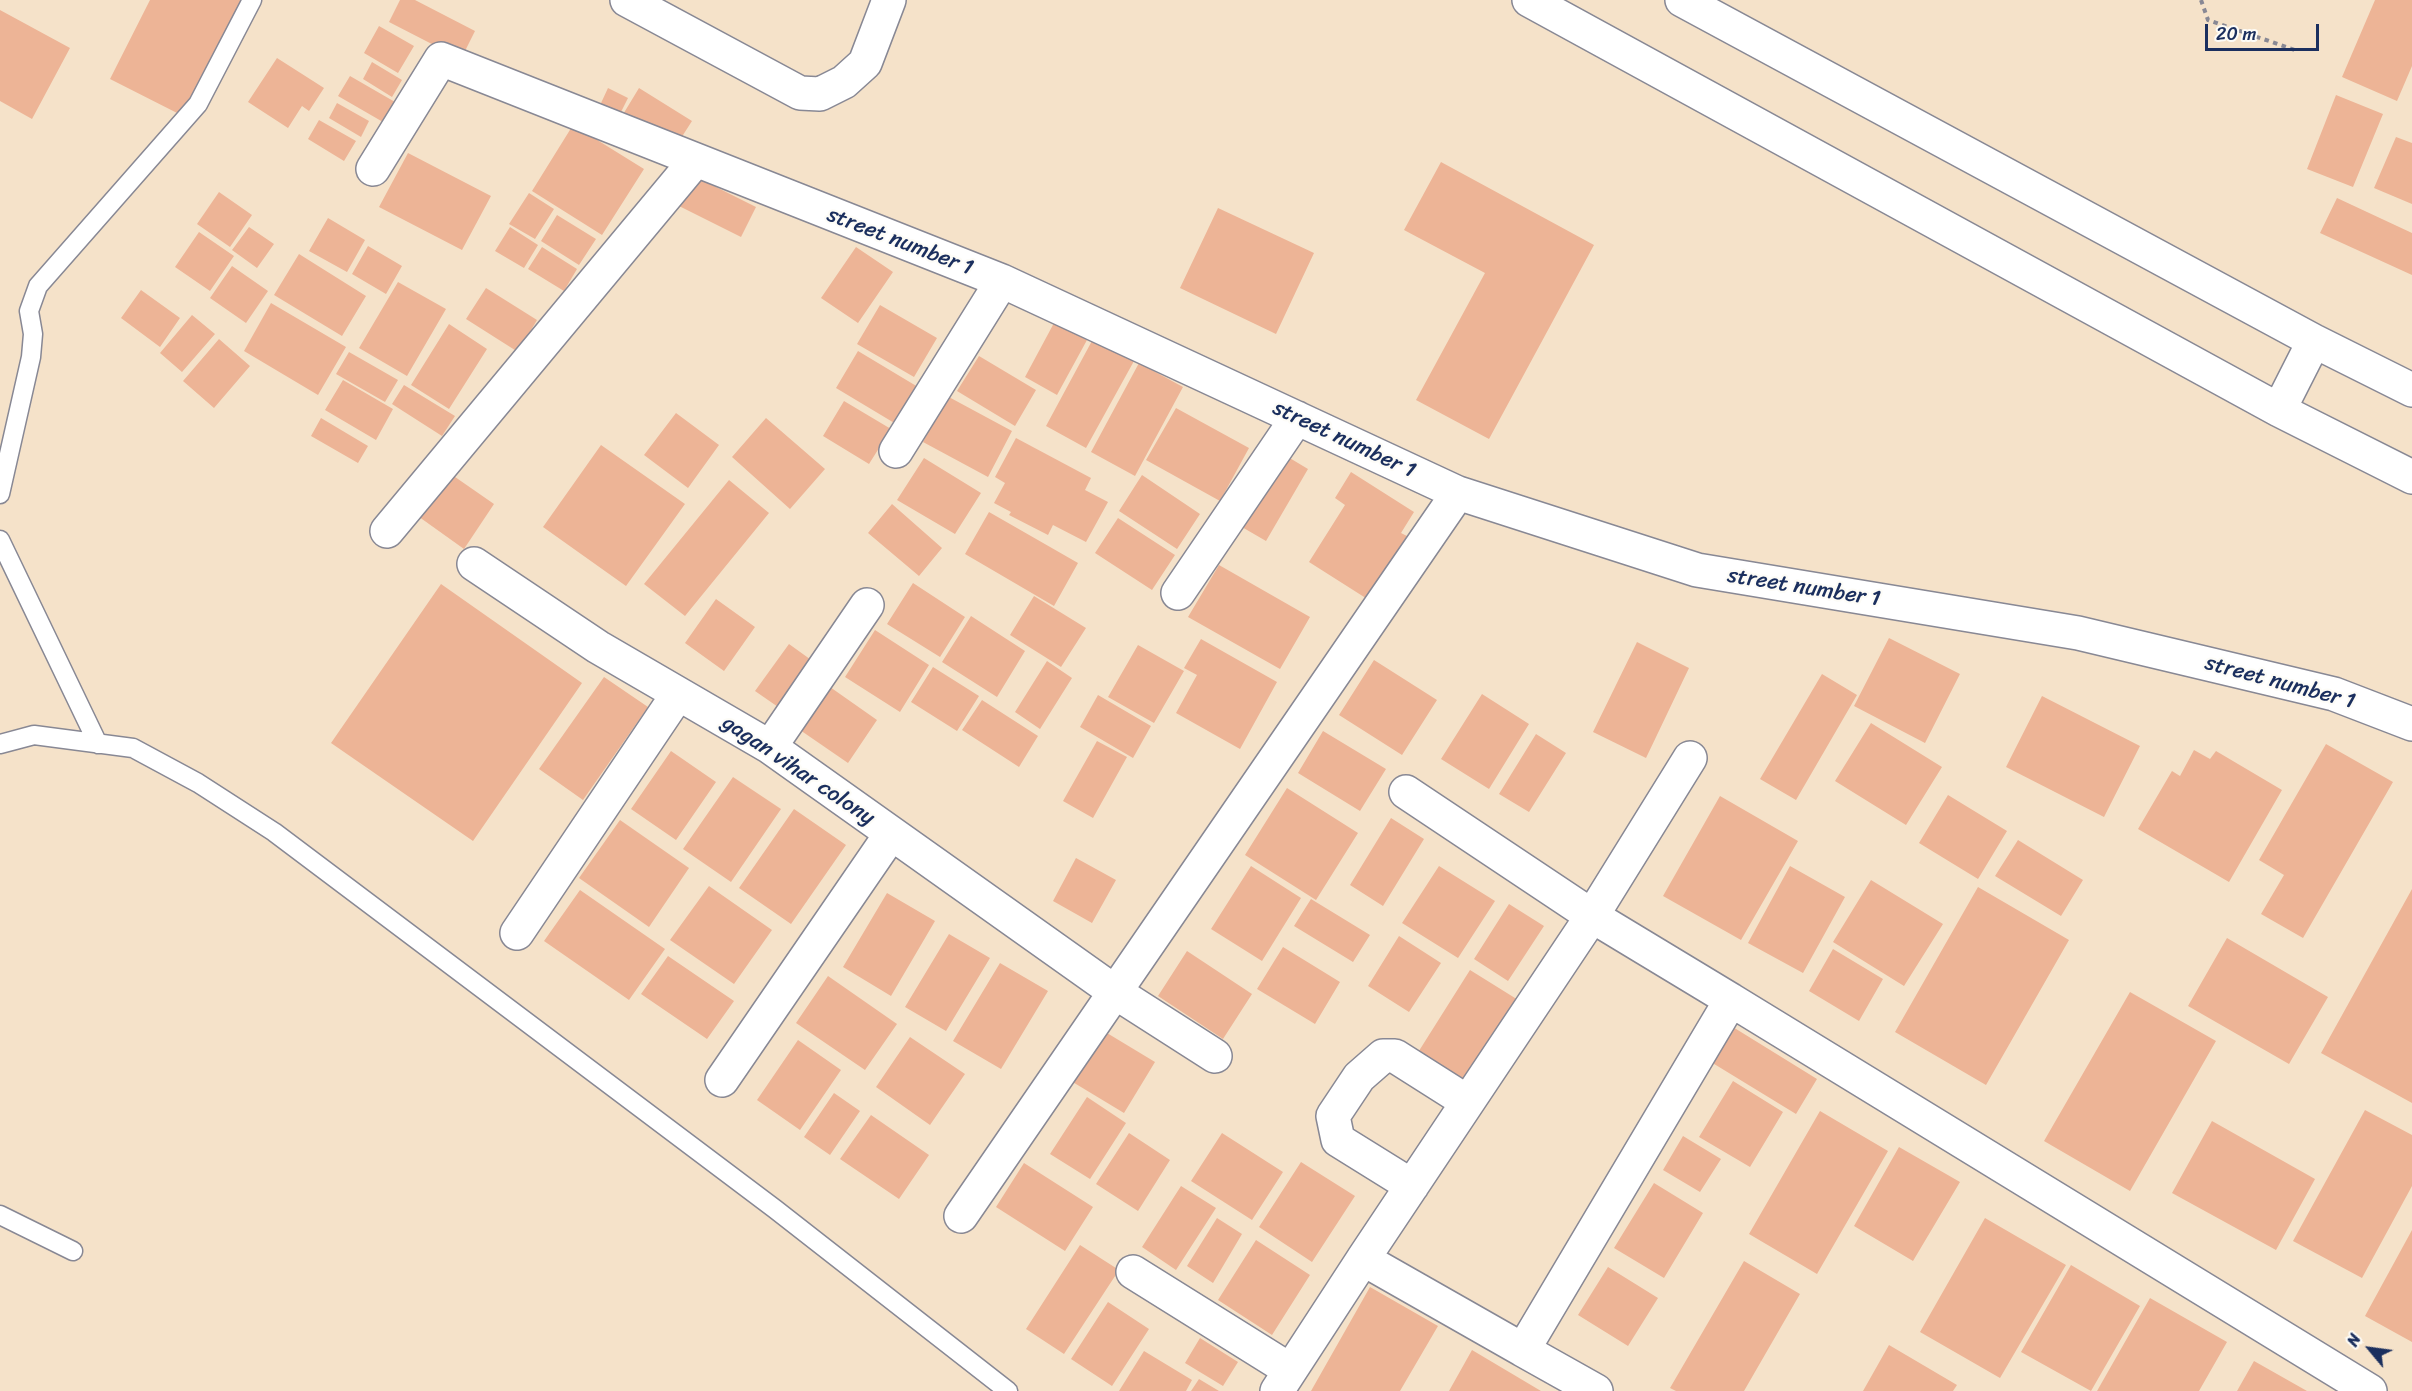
<!DOCTYPE html>
<html>
<head>
<meta charset="utf-8">
<style>
  body { margin:0 }
  #map { position:relative; width:2412px; height:1391px; overflow:hidden; background:#f5e2c9; font-family:Sriracha,sans-serif }
  canvas { display:block }
  .north { position:absolute; left:2340px; top:1319px; width:60px; height:60px; -webkit-text-stroke:4px #fdfcf7; paint-order:stroke; rotate:299deg; font-size:16px; font-weight:700; line-height:24px; text-align:center; color:#1b2f5e }
  .north::after { content:''; display:block; margin:auto; width:21px; height:27px; background:#1b2f5e; clip-path:polygon(50% 0,100% 100%,50% 72%,0 100%) }
  .scale { position:absolute; left:2205px; top:24px; width:114px; height:27px; box-sizing:border-box; border:3px solid #1b2f5e; border-top:0; padding-left:8px; font-size:18px; line-height:21px; white-space:nowrap; color:#1b2f5e; -webkit-text-stroke:4px #fdfcf7; paint-order:stroke }
</style>
</head>
<body>
<div id="map">
<canvas width="2412" height="1391"></canvas>
<div class="north">N</div>
<div class="scale">20 m</div>
</div>
<script>
const c = document.querySelector('canvas').getContext('2d');
c.lineJoin = 'round';
function fill(path, color) {
  c.fillStyle = color;
  c.fill(path, 'evenodd');
}
function toPath(rows) {
  const path = new Path2D();
  for (const r of rows) {
    path.moveTo(r[0], r[1]);
    for (let i = 2; i < r.length; i += 2) path.lineTo(r[i], r[i + 1]);
  }
  return path;
}
function strokePath(path, color, width, dash) {
  c.strokeStyle = color;
  c.lineWidth = width;
  c.lineCap = dash ? 'butt' : 'round';
  c.setLineDash(dash || []);
  c.stroke(path);
}
function drawText(font, color, halo, rows, align = 'center') {
  c.font = font + ' Sriracha,sans-serif';
  c.lineWidth = 4.5;
  c.setLineDash([]);
  c.textBaseline = 'middle';
  c.strokeStyle = halo;
  c.fillStyle = color;
  for (const [text, x, y, turn = 0] of rows) {
    c.save();
    c.translate(x, y);
    c.rotate((+turn || 0) * Math.PI / 180);
    c.textAlign = isNaN(turn) ? turn : align;
    if (halo) c.strokeText(text, 0, 0);
    c.fillText(text, 0, 0);
    c.restore();
  }
}
const building = toPath([
  [150,0,242,0,183,116,110,79],
  [400,0,415,0,475,31,461,59,389,22],
  [2375,0,2412,0,2412,66,2397,101,2342,77],
  [0,10,70,48,32,119,0,101],
  [379,26,414,46,398,73,364,53],
  [277,58,324,88,309,111,302,106,288,128,248,102],
  [372,62,402,80,392,97,363,79],
  [350,76,395,102,383,122,338,96],
  [608,88,628,98,614,126,595,116],
  [639,88,692,121,674,149,622,116],
  [2336,95,2383,114,2353,187,2307,169],
  [337,103,369,121,361,137,329,118],
  [319,120,356,141,344,161,308,139],
  [573,125,644,169,602,235,532,191],
  [2396,137,2412,143,2412,204,2374,188],
  [408,153,491,196,462,250,379,207],
  [1441,162,1594,245,1489,439,1416,400,1485,273,1404,230],
  [692,175,756,207,741,237,677,205],
  [219,192,252,215,230,247,197,224],
  [529,193,554,209,535,239,509,224],
  [2337,198,2412,233,2412,275,2320,233],
  [1218,208,1314,253,1276,334,1180,288],
  [557,215,596,239,579,265,541,241],
  [328,218,365,240,347,272,309,251],
  [249,227,274,244,257,268,232,250],
  [510,227,538,245,524,268,495,251],
  [199,232,234,256,210,291,175,267],
  [368,246,402,266,386,294,352,274],
  [542,247,577,269,564,291,528,269],
  [856,247,893,272,858,323,821,298],
  [299,254,366,296,342,336,274,295],
  [232,266,268,291,246,323,210,298],
  [398,282,446,309,407,376,359,348],
  [486,288,537,320,518,352,466,319],
  [141,290,180,318,160,347,121,318],
  [271,303,346,347,318,395,244,351],
  [880,305,937,338,914,377,857,344],
  [192,315,215,334,182,372,160,353],
  [1054,323,1087,340,1057,395,1025,377],
  [449,324,487,349,449,409,411,385],
  [219,339,250,366,214,408,183,381],
  [1093,339,1134,361,1086,448,1046,426],
  [858,351,918,387,896,424,836,388],
  [349,352,398,380,385,402,336,374],
  [979,356,1036,390,1015,426,957,391],
  [1139,363,1183,387,1135,476,1091,452],
  [343,380,393,409,376,440,325,410],
  [404,385,455,416,442,436,392,404],
  [947,396,1012,431,988,477,923,442],
  [844,401,891,429,869,464,823,436],
  [1176,408,1249,448,1220,501,1146,460],
  [676,413,719,445,688,488,644,455],
  [321,418,368,446,358,463,311,436],
  [766,418,825,469,790,509,732,457],
  [1016,438,1091,478,1085,490,1108,502,1086,542,1053,525,1048,535,1009,515,1011,512,994,503,1005,483,995,477],
  [601,445,685,504,626,586,543,527],
  [1278,451,1308,469,1266,541,1235,523],
  [924,458,981,493,955,534,897,500],
  [445,470,494,504,464,549,415,514],
  [1351,472,1414,512,1401,533,1407,536,1399,548,1404,551,1372,602,1309,562,1345,505,1335,498],
  [1142,475,1200,514,1177,549,1119,511],
  [729,480,769,513,685,616,644,584],
  [892,504,942,548,919,576,868,533],
  [989,512,1078,563,1054,606,965,554],
  [1118,518,1175,555,1152,590,1095,553],
  [1219,565,1310,617,1280,669,1188,617],
  [913,583,965,617,940,657,887,624],
  [441,584,582,683,473,841,331,743],
  [1034,596,1086,628,1061,667,1010,635],
  [716,599,755,627,724,671,685,643],
  [971,616,1025,651,997,697,942,662],
  [875,630,929,665,900,712,845,677],
  [1889,638,1960,674,1925,743,1854,706],
  [1201,639,1277,682,1240,749,1176,713,1197,675,1184,668],
  [1637,642,1689,668,1646,758,1593,732],
  [789,644,814,662,781,709,755,691],
  [1138,645,1184,671,1154,723,1108,697],
  [1374,660,1437,700,1402,755,1339,715],
  [1047,661,1072,678,1040,729,1015,712],
  [933,667,979,696,957,731,911,702],
  [1822,674,1857,695,1796,800,1760,779],
  [604,677,648,707,583,800,539,769],
  [830,687,877,720,848,763,800,730],
  [1482,694,1529,724,1489,789,1441,759],
  [1098,695,1151,726,1133,758,1080,727],
  [2042,696,2140,746,2104,817,2006,767],
  [982,700,1038,736,1019,767,962,730],
  [1871,723,1942,767,1906,825,1835,781],
  [1323,731,1386,769,1360,811,1298,773],
  [1536,734,1566,753,1529,812,1499,794],
  [1097,741,1127,757,1093,818,1063,801],
  [2326,744,2393,782,2303,938,2261,914,2284,875,2259,860],
  [2194,750,2210,759,2216,751,2282,790,2229,882,2138,829,2172,771,2180,776],
  [671,751,716,782,676,840,631,809],
  [733,777,781,809,731,882,683,849],
  [1287,788,1358,833,1316,900,1245,855],
  [1948,795,2007,831,1978,879,1919,843],
  [1720,796,1798,841,1741,940,1663,896],
  [794,809,846,845,791,924,739,888],
  [1391,818,1424,839,1383,906,1350,885],
  [620,820,689,868,649,927,579,878],
  [2018,840,2083,880,2061,916,1995,876],
  [1076,858,1116,880,1092,923,1053,901],
  [1251,866,1301,898,1262,961,1211,929],
  [1439,866,1495,901,1458,958,1402,923],
  [1790,866,1845,897,1803,973,1748,943],
  [1871,880,1943,924,1904,986,1833,942],
  [709,886,772,930,734,984,670,940],
  [1978,887,2069,940,1986,1085,1895,1032],
  [2412,889,2412,1103,2321,1053],
  [580,890,665,949,629,1000,544,941],
  [887,893,935,921,891,996,843,967],
  [1311,899,1370,935,1353,962,1294,926],
  [1509,904,1544,926,1508,981,1474,959],
  [949,934,990,958,946,1031,905,1007],
  [1399,936,1441,963,1409,1012,1368,986],
  [2227,938,2328,997,2289,1064,2188,1006],
  [1283,947,1340,982,1315,1024,1257,989],
  [1833,949,1883,979,1859,1021,1809,991],
  [1187,951,1252,994,1223,1039,1158,996],
  [668,956,734,1001,707,1039,641,994],
  [1000,963,1048,991,1001,1069,953,1041],
  [1470,970,1523,1003,1470,1088,1417,1054],
  [828,976,897,1024,865,1070,796,1023],
  [2130,992,2216,1041,2130,1191,2044,1141],
  [1728,1024,1817,1079,1796,1114,1706,1059],
  [1102,1030,1155,1062,1124,1113,1071,1081],
  [910,1037,965,1074,930,1125,876,1087],
  [798,1040,841,1070,800,1130,757,1100],
  [1733,1081,1783,1112,1750,1167,1699,1137],
  [834,1093,860,1111,830,1155,804,1137],
  [1087,1097,1126,1123,1090,1179,1050,1154],
  [2365,1110,2412,1135,2412,1186,2362,1278,2293,1241],
  [1820,1111,1888,1151,1817,1274,1749,1234],
  [871,1115,929,1155,899,1199,840,1159],
  [2212,1121,2315,1179,2276,1250,2172,1193],
  [1129,1133,1170,1160,1138,1211,1096,1184],
  [1222,1133,1283,1172,1252,1220,1191,1181],
  [1683,1136,1721,1159,1700,1192,1663,1170],
  [1899,1147,1960,1182,1913,1261,1854,1226],
  [1301,1162,1355,1196,1312,1262,1259,1227],
  [1024,1163,1093,1207,1065,1251,996,1207],
  [1654,1183,1703,1213,1664,1278,1614,1248],
  [1181,1186,1216,1208,1176,1270,1142,1247],
  [1217,1218,1242,1234,1213,1283,1187,1266],
  [1985,1218,2066,1265,2000,1378,1920,1332],
  [2412,1230,2412,1342,2365,1316],
  [1256,1240,1310,1275,1272,1335,1218,1300],
  [1080,1245,1119,1270,1064,1354,1026,1329],
  [1744,1261,1800,1294,1744,1391,1676,1391,1670,1388],
  [2071,1265,2140,1306,2091,1391,2021,1352],
  [1608,1267,1658,1298,1628,1346,1578,1315],
  [1370,1287,1438,1326,1400,1391,1311,1391],
  [2150,1298,2227,1342,2199,1391,2097,1391],
  [1108,1302,1149,1329,1112,1386,1071,1359],
  [1200,1338,1238,1362,1223,1386,1185,1363],
  [1889,1345,1957,1385,1953,1391,1863,1391],
  [1472,1350,1541,1391,1449,1391],
  [1144,1351,1192,1380,1186,1391,1119,1391],
  [2254,1361,2307,1391,2237,1391],
  [1199,1379,1219,1391,1191,1391]
]);
const path = toPath([
  [2201,0,2208,20,2295,50]
]);
const lane = toPath([
  [0,494,31,357,33,334,29,311,38,286,198,104,252,0],
  [0,540,98,744],
  [0,744,34,735,133,748,198,783,274,832,775,1209,1008,1391],
  [0,1215,73,1251]
]);
const street = toPath([
  [373,169,441,59,1002,281,1458,493,1697,570,2078,633,2334,694,2412,724],
  [896,451,1002,281],
  [387,531,695,161],
  [474,564,598,647,770,747,1115,992,1215,1056],
  [1178,593,1297,418],
  [770,747,867,605],
  [1406,792,1592,916,1731,1000],
  [517,933,678,694],
  [722,1080,891,834],
  [1412,1186,1338,1140,1333,1116,1359,1077,1383,1056,1395,1056,1466,1101],
  [961,1216,1458,493],
  [1363,1259,1592,916,1690,758],
  [1133,1272,1290,1370],
  [1277,1391,1363,1259,1523,1350],
  [1596,1391,1523,1350,1731,1000,2370,1391]
]);
const secondary = toPath([
  [627,0,800,93,820,94,844,82,865,63,889,0],
  [1529,0,2279,410,2412,477],
  [1682,0,2314,341,2412,390],
  [2279,410,2314,341]
]);
const streetNames = [
  ["street number 1",900,242,21],
  ["street number 1",1344,440,25],
  ["street number 1",1804,588,9],
  ["street number 1",2280,683,15],
  ["gagan vihar colony",798,771,34]
];
fill(building, '#edb496');
strokePath(lane, '#888894', 21);
strokePath(street, '#888894', 36);
strokePath(secondary, '#888894', 36);
strokePath(path, '#888894', 4, [4.5, 4.5]);
strokePath(lane, '#fff', 18);
strokePath(street, '#fff', 33);
strokePath(secondary, '#fff', 33);
drawText('22px', '#1b2f5e', '#fdfcf7', streetNames);
</script>
</body>
</html>
